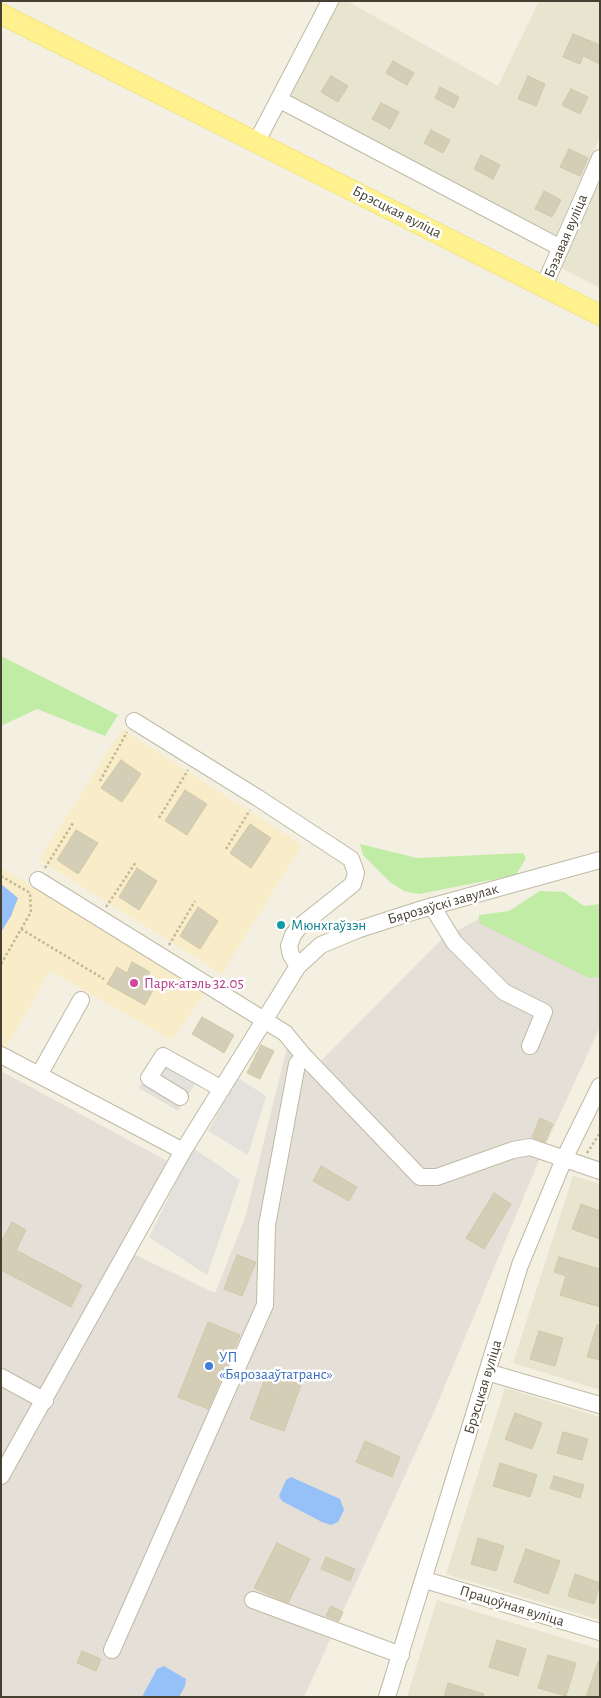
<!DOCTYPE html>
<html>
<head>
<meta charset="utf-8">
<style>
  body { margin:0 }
  #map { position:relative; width:601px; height:1698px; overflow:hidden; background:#f3f0e1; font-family:"Alegreya Sans",sans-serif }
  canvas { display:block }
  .frame { position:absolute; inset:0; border:2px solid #454032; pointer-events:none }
</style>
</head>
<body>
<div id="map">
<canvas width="601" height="1698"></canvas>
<div class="frame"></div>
</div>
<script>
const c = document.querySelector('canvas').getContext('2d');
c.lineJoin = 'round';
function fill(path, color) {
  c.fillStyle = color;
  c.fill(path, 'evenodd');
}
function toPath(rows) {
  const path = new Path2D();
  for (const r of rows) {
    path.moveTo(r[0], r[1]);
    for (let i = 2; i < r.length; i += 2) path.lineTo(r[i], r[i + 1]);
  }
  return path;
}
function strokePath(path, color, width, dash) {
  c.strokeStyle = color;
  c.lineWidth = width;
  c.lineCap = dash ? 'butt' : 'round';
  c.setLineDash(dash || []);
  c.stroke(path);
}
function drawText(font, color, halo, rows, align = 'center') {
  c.font = font + ' "Alegreya Sans",sans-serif';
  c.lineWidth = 5;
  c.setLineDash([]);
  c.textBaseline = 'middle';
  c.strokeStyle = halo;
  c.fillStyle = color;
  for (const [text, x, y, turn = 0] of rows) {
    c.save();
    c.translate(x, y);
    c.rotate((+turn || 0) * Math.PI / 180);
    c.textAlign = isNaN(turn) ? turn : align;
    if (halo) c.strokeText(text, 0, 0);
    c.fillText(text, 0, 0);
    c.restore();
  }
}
const residential = toPath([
  [337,1,347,1,498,86,539,1,600,1,600,137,556,235,288,97],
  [600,173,600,288,559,267],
  [573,1176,600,1184,600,1390,513,1363],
  [505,1388,600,1417,600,1620,446,1574],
  [437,1600,600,1649,600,1697,407,1697]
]);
const commercial = toPath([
  [122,729,302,845,222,974,39,860],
  [1,867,204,994,172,1040,50,971,6,1049,1,1046]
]);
const industrial = toPath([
  [487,914,600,963,600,1027,543,1151,433,1414,304,1697,1,1697,1,1071,167,1161,123,1249,215,1293,245,1218,287,1047,308,1074,442,939]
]);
const green = toPath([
  [1,656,118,715,105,736,37,709,1,726],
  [360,844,417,858,523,853,526,858,516,875,419,894,404,891,390,882,363,855],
  [540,891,564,892,584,906,600,904,600,977,589,978,479,923,479,915,509,911]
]);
const parking = toPath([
  [162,1046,205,1068,178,1111,139,1088],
  [238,1078,266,1096,248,1155,208,1131],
  [193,1148,240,1180,207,1275,149,1237]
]);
const water = toPath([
  [1,884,18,898,11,916,1,932],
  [291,1477,340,1499,344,1510,338,1522,331,1525,322,1522,282,1501,279,1496,286,1480],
  [164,1666,186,1679,185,1686,179,1697,142,1697,157,1669]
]);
const building = toPath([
  [573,34,600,45,600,64,583,56,580,64,563,57,573,34],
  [393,61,414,73,407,85,386,73,393,61],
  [331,76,348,86,338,102,321,92,331,76],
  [528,76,545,84,536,106,518,99,528,76],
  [440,87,459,97,454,108,435,98,440,87],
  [571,89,588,97,580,114,562,105,571,89],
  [381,103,399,112,390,129,372,119,381,103],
  [431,130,450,140,443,153,424,143,431,130],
  [569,149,588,158,580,176,560,167,569,149],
  [481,155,500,165,493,179,474,169,481,155],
  [544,191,561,200,552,217,535,209,544,191],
  [121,760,141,774,122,802,101,788,121,760],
  [185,790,207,804,187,835,165,821,185,790],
  [250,824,271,838,251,868,230,853,250,824],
  [76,830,98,843,78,874,57,860,76,830],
  [137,868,157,881,139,910,119,897,137,868],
  [198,907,218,921,200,949,180,936,198,907],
  [132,962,150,972,143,985,153,990,145,1005,107,984,117,967,127,973,132,962],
  [202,1017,234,1035,224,1053,192,1034,202,1017],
  [261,1045,274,1051,260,1079,247,1073,261,1045],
  [540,1118,553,1124,545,1142,532,1137,540,1118],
  [321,1166,357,1187,349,1201,313,1181,321,1166],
  [494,1193,511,1204,484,1249,466,1238,494,1193],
  [581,1204,600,1211,600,1239,572,1229,581,1204],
  [12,1222,26,1230,16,1250,82,1285,71,1307,1,1270,1,1242,12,1222],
  [237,1255,256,1262,242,1296,224,1289,237,1255],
  [559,1257,600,1269,600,1307,560,1295,566,1276,554,1272,559,1257],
  [208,1322,240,1335,208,1409,178,1397,208,1322],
  [597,1325,600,1325,600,1360,587,1357,597,1325],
  [539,1331,563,1338,555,1366,530,1359,539,1331],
  [267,1373,301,1385,284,1431,250,1419,267,1373],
  [515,1413,542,1423,532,1449,505,1439,515,1413],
  [563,1432,588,1439,582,1460,557,1453,563,1432],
  [365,1441,400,1457,392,1477,356,1462,365,1441],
  [500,1463,537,1475,530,1497,493,1486,500,1463],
  [554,1476,584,1485,580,1498,550,1488,554,1476],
  [478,1538,504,1546,496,1571,471,1564,478,1538],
  [277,1543,310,1559,288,1603,254,1588,277,1543],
  [526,1549,560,1561,548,1594,514,1582,526,1549],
  [326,1557,355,1569,350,1581,321,1569,326,1557],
  [575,1574,600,1583,594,1604,568,1596,575,1574],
  [331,1606,343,1612,339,1621,326,1616,331,1606],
  [497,1640,526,1649,518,1676,489,1667,497,1640],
  [82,1651,101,1659,96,1671,77,1663,82,1651],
  [548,1655,576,1663,566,1696,538,1688,548,1655],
  [598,1662,600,1662,600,1697,586,1697,598,1662],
  [448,1683,484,1694,484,1697,444,1697,448,1683]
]);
const path = toPath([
  [100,781,127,732],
  [159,818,188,770],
  [226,849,250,810],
  [45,868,73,823],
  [1,876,30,893,31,912,1,964],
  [106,907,136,862],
  [21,929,104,979],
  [169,945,195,901],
  [587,1153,600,1133]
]);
const minor = toPath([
  [280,100,561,248],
  [257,141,330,1],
  [544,286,600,158],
  [134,721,258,798,351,859,356,873,353,884,299,927,293,935,289,946,291,955,298,966],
  [38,880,285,1033,304,1056,297,1064,267,1225,265,1305,112,1650],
  [432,906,454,942,504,992,544,1012,530,1046],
  [1,1055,183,1151],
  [304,1056,420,1177,437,1177,513,1150,530,1147,600,1171],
  [39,1075,81,1000],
  [180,1097,149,1078,163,1056,222,1089],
  [487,1372,600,1405],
  [1,1377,45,1401],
  [1,1476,183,1151,298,966,321,945,357,930,419,910,600,860],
  [425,1580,600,1632],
  [253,1600,401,1655],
  [387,1697,520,1265,564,1159,600,1086]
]);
const major = toPath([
  [1,14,600,315]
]);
const markers = [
  [281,925,5,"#0f9aa8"],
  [134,983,5,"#d1479c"],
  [209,1366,5,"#3f7fe0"]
];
const streetNames = [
  ["Брэсцкая вуліца",397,212,27],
  ["Бэзавая вуліца",566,236,-67],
  ["Бярозаўскі завулак",443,904,-16],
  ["Брэсцкая вуліца",483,1387,-73],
  ["Працоўная вуліца",512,1606,17]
];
const cultureNames = [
  ["Мюнхгаўзэн",291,925]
];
const hotelNames = [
  ["Парк-атэль 32.05",144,983]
];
const shopNames = [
  ["УП",219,1357],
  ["«Бярозааўтатранс»",219,1374]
];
fill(residential, '#e7e4cf');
fill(commercial, '#f8ecc9');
fill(industrial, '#e4e0d7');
fill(green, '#c1eca5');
fill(parking, '#e2e1db');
fill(water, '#96c0f8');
fill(building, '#d5ceb6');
strokePath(building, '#d1c8a8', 1);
strokePath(minor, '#bfbaa4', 18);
strokePath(major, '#f0da52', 21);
strokePath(path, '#c2b993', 2.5, [2.5, 2.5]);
strokePath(minor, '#fff', 16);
strokePath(major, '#fff18e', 20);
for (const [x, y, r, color] of markers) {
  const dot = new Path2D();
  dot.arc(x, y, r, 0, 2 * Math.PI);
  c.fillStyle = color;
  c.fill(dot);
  strokePath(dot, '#fff', 2);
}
drawText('15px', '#454032', '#fff', streetNames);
drawText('15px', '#0d838f', '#fff', cultureNames, 'left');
drawText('15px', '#b23c85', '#fff', hotelNames, 'left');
drawText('15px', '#366cbe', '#fff', shopNames, 'left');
</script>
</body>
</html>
